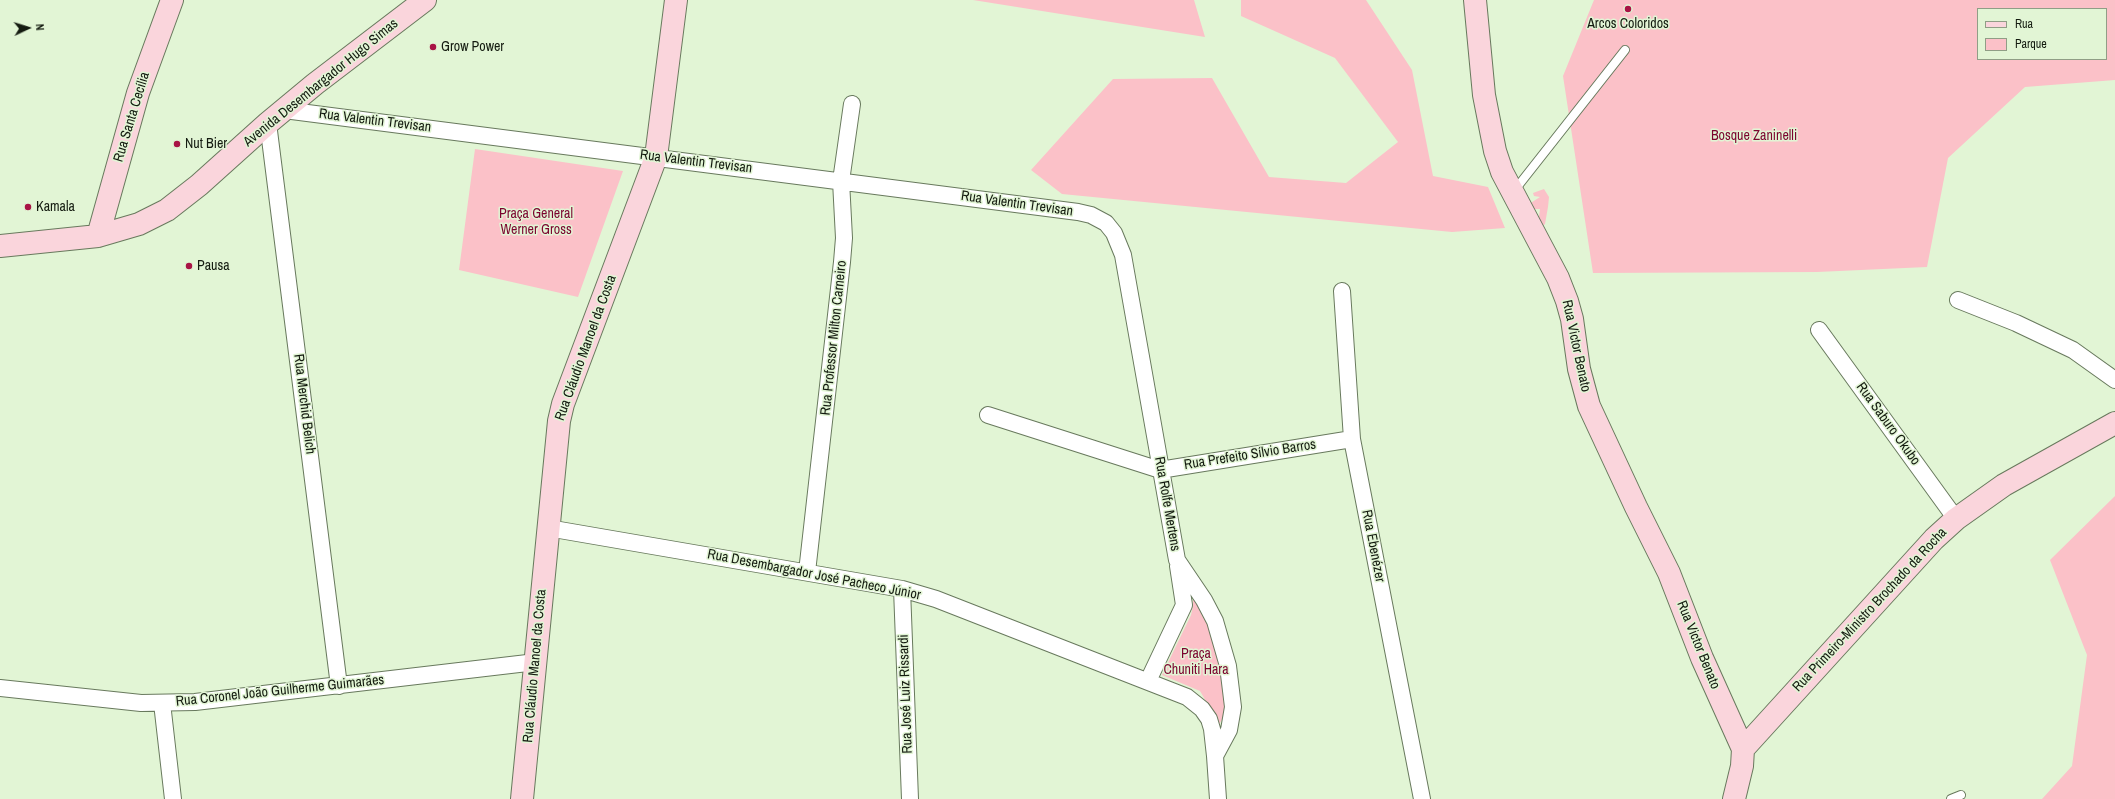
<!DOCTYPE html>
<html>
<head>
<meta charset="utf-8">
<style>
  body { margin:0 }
  #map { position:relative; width:2115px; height:799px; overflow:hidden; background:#e2f5d5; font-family:"Archivo Narrow",sans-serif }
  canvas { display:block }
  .legend { position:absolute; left:1977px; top:8px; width:130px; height:52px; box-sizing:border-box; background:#e2f5d5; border:1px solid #909e86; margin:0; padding:5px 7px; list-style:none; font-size:12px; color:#141b10 }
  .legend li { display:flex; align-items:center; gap:8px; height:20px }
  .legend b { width:20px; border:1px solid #909e86 }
  .north { position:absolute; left:8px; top:8px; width:40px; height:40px; -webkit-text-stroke:3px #e2f5d5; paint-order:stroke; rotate:86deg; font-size:11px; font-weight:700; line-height:16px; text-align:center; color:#141b10 }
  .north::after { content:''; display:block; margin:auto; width:14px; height:18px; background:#141b10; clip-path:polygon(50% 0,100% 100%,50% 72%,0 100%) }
</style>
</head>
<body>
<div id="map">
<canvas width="2115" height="799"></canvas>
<ul class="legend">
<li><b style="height:5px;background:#fad5dc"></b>Rua</li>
<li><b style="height:11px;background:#fbc1c8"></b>Parque</li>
</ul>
<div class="north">N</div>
</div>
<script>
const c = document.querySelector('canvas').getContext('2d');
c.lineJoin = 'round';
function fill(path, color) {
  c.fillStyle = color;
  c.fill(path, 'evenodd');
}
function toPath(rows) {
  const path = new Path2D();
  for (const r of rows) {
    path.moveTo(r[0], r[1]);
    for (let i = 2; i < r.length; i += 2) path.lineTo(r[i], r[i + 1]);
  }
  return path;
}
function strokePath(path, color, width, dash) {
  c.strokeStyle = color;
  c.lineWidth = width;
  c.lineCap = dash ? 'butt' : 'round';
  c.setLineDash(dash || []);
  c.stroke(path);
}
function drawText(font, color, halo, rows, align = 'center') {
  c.font = font + ' "Archivo Narrow",sans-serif';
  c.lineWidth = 3;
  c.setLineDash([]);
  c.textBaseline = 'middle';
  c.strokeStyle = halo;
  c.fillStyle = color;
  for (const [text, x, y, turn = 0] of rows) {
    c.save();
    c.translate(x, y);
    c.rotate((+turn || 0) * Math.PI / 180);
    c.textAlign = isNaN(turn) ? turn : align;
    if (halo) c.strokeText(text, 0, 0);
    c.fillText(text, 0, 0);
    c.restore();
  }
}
const green = toPath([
  [973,0,1194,0,1205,37],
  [1241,0,1366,0,1412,70,1433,176,1488,187,1505,228,1452,232,1062,194,1031,170,1113,79,1212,78,1269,177,1346,183,1398,142,1335,58,1241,16],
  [1594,0,2115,0,2115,80,2025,87,1948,158,1927,267,1817,272,1593,273,1563,76],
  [1978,9,2106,9,2106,59,1978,59],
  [475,149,623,171,578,297,459,270],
  [1544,189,1549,197,1548,207,1545,224,1537,231,1540,209,1534,209,1529,204,1540,197,1534,196,1533,193],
  [2115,496,2115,799,2042,799,2072,766,2087,655,2050,560],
  [1193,591,1203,610,1221,657,1227,706,1224,717,1219,724,1200,691,1162,675,1191,615,1193,606]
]);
const lane = toPath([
  [1514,191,1625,50],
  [1951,799,1961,795]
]);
const street = toPath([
  [284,110,1078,212,1091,215,1106,223,1114,233,1123,255,1177,560,1204,600,1215,621,1228,666,1233,707,1229,730,1215,756,1218,799],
  [268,123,339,686],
  [1342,291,1352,439,1422,799],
  [1958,300,2016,323,2073,350,2115,380],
  [1819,330,1956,519],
  [988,415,1160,470,1352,439],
  [548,528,902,589,936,599,1187,697,1202,709,1209,719,1212,729,1215,756],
  [807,572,842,262,844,238,841,181,852,104],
  [902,589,910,799],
  [1148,681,1184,605,1178,566],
  [0,688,141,703,195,702,536,662],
  [162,703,173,799]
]);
const secondary = toPath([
  [1475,0,1484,95,1495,151,1502,172,1558,278,1567,301,1572,319,1579,369,1589,406,1636,507,1669,573,1702,658,1743,749],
  [98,236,138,93,172,0],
  [0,246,98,236,139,224,167,210,199,185,268,123,315,84,425,0],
  [522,799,559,421,563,404,656,157,676,0],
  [1734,799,1742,766,1743,749,1934,539,1956,519,2004,485,2115,423]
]);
const markers = [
  [1628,9,4,"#a81345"],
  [433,47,4,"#a81345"],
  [177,144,4,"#a81345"],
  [28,207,4,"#a81345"],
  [189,266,4,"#a81345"]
];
const poiNames = [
  ["Arcos Coloridos",1628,24,"center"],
  ["Grow Power",441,47],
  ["Nut Bier",185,144],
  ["Kamala",36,207],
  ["Pausa",197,266]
];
const streetNames = [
  ["Avenida Desembargador Hugo Simas",321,83,-39],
  ["Rua Santa Cecília",132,117,-73],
  ["Rua Valentin Trevisan",375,121,7],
  ["Rua Valentin Trevisan",696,162,7],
  ["Rua Valentin Trevisan",1017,204,8],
  ["Rua Professor Milton Carneiro",834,338,-84],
  ["Rua Victor Benato",1576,346,78],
  ["Rua Cláudio Manoel da Costa",586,348,-70],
  ["Rua Merchid Belich",304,404,83],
  ["Rua Saburo Okubo",1888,424,54],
  ["Rua Prefeito Sílvio Barros",1250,455,-9],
  ["Rua Rolfe Mertens",1167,504,80],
  ["Rua Ebenézer",1373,546,79],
  ["Rua Desembargador José Pacheco Júnior",814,575,11],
  ["Rua Primeiro-Ministro Brochado da Rocha",1870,610,-47],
  ["Rua Victor Benato",1698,645,68],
  ["Rua Cláudio Manoel da Costa",535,666,-85],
  ["Rua Coronel João Guilherme Guimarães",280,691,-6],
  ["Rua José Luiz Rissardi",906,694,-92]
];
const parkNames = [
  ["Bosque Zaninelli",1754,136],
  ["Praça General",536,214],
  ["Werner Gross",536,230],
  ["Praça",1196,654],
  ["Chuniti Hara",1196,670]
];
fill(green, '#fbc1c8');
strokePath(lane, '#68795d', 10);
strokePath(street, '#68795d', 18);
strokePath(secondary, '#68795d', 24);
strokePath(lane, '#fff', 8);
strokePath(street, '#fff', 16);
strokePath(secondary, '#fad5dc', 22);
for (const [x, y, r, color] of markers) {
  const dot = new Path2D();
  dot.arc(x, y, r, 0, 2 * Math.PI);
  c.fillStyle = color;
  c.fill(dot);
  strokePath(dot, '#e2f5d5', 1.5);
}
drawText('14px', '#141b10', '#e2f5d5', poiNames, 'left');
drawText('14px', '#141b10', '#e2f5d5', streetNames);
drawText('14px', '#7c042f', '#e2f5d5', parkNames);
</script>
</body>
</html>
